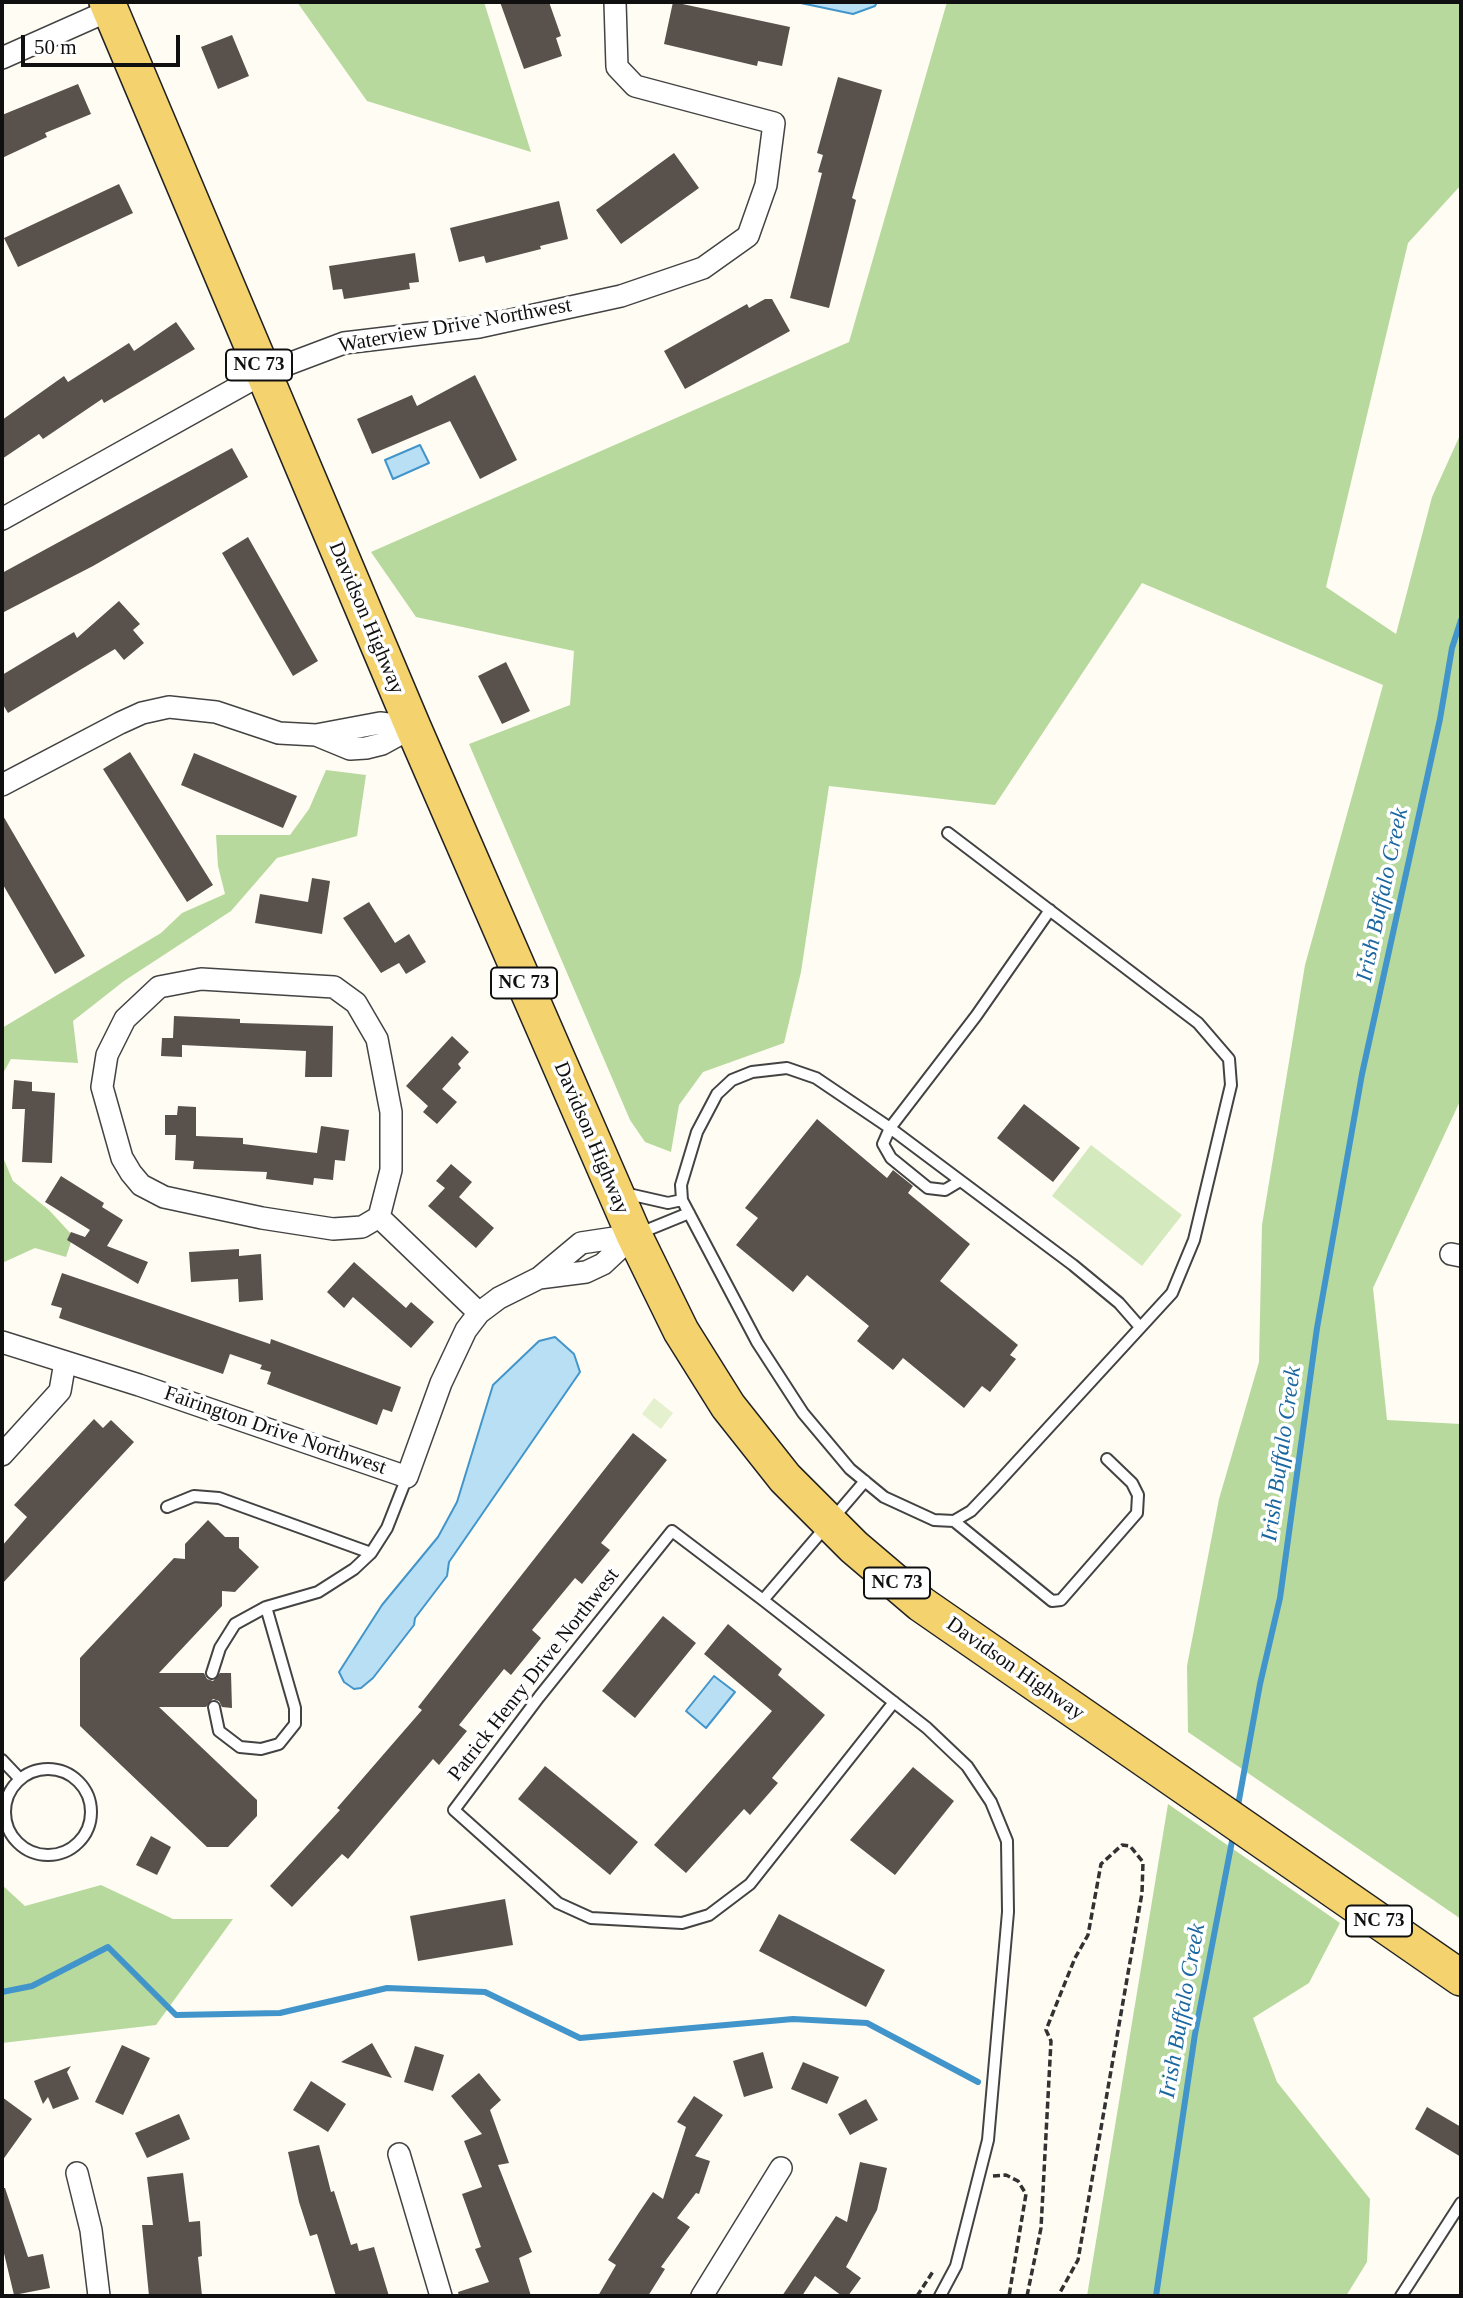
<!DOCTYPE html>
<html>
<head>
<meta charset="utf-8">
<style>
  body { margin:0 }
  #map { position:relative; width:1463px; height:2298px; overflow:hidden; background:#fffcf3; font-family:"Times New Roman",serif }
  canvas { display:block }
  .frame { position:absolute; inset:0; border:4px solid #101010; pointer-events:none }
  .scale { position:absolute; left:21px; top:35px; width:159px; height:32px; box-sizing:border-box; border:4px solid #101010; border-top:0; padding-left:9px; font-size:21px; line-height:24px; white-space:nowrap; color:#101010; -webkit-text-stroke:5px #fff; paint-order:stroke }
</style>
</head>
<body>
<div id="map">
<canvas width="1463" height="2298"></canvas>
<div class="frame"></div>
<div class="scale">50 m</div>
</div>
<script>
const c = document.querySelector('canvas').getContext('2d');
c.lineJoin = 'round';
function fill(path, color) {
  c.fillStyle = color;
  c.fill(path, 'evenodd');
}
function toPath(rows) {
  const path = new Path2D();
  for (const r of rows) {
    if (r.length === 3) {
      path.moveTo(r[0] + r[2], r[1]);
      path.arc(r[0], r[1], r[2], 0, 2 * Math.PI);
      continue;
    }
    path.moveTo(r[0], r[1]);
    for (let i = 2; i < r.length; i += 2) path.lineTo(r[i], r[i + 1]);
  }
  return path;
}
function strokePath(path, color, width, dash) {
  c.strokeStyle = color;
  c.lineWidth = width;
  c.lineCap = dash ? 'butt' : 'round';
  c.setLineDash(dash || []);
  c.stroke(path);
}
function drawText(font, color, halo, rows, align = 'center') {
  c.font = font + ' "Times New Roman",serif';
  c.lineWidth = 7;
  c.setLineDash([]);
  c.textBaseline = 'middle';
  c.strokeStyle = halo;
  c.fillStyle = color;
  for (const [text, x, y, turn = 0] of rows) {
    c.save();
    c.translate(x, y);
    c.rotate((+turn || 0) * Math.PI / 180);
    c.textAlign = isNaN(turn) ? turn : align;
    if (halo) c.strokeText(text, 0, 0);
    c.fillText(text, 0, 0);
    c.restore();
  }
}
const green = toPath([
  [1091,1145,1182,1215,1142,1266,1052,1196]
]);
const forest = toPath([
  [297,2,484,2,531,152,367,101],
  [947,2,1461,2,1461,185,1408,243,1326,587,1396,634,1432,497,1461,433,1461,1099,1373,1288,1387,1420,1461,1424,1461,1919,1188,1732,1187,1666,1219,1499,1259,1362,1262,1225,1305,965,1383,685,1142,583,995,805,829,786,801,972,784,1043,703,1072,679,1105,671,1152,645,1142,630,1120,469,744,570,705,574,651,416,617,371,552,849,342],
  [326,770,366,775,357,836,277,858,231,911,124,981,73,1021,78,1063,11,1059,2,1075,2,1028,161,933,182,913,225,894,218,866,216,835,290,835,309,809],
  [2,1155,13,1181,49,1210,73,1236,66,1257,35,1248,2,1263],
  [1168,1804,1340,1923,1309,1983,1253,2018,1277,2082,1370,2199,1367,2262,1346,2296,1087,2296],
  [2,1885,25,1906,101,1885,173,1919,233,1919,156,2025,2,2043]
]);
const pitch = toPath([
  [654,1398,673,1413,661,1429,642,1414]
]);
const water = toPath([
  [796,2,877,2,875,6,853,14,796,2],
  [420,445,429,463,393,479,385,460,420,445],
  [555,1337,574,1354,580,1372,449,1562,447,1576,415,1618,414,1625,373,1678,361,1688,354,1689,344,1682,339,1672,382,1605,438,1537,457,1502,493,1385,539,1341,555,1337],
  [714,1676,735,1692,706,1728,686,1711,714,1676]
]);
const stream = toPath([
  [1237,1811,1260,1684,1280,1598,1317,1328,1362,1074,1440,719,1452,648,1461,620],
  [2,1992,32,1986,108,1947,176,2015,280,2013,387,1988,485,1992,580,2038,793,2019,867,2023,978,2082],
  [1156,2296,1195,2034,1233,1836]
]);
const building = toPath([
  [500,2,549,2,561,36,556,38,562,56,524,69],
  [673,2,790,27,782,66,758,61,757,66,664,44],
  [232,35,249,76,218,89,201,47],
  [838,77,882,90,852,198,856,200,829,308,790,298,822,173,818,172,823,155,817,153],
  [78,84,91,114,45,133,47,137,2,158,2,115],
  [674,153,699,188,621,244,596,210],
  [119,184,133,213,18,267,4,238],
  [559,201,568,239,540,246,541,249,486,263,484,256,459,262,450,228],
  [415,253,419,282,409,283,410,289,344,299,342,289,333,290,329,266],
  [765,299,772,299,790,331,685,389,664,351,747,304,749,308],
  [176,322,195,349,104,403,102,399,43,439,39,434,2,459,2,420,64,376,68,382,129,343,134,351],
  [475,375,517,460,480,479,450,421,372,454,357,419,412,395,417,406],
  [232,448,248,477,93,566,2,613,2,573],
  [248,537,318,661,293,676,222,553],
  [119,601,140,624,133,630,144,643,124,660,115,649,8,713,2,703,2,675,74,632,77,638],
  [506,662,530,711,502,724,478,676],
  [130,752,213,885,187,902,103,769],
  [194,753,297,796,283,828,181,785],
  [2,814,85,956,55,974,2,883],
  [312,878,330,881,322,934,255,923,260,894,308,902],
  [369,902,395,943,409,934,426,962,406,974,399,963,381,973,343,918],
  [174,1016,240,1019,240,1023,333,1026,332,1077,305,1077,306,1051,182,1045,182,1057,161,1056,162,1038,173,1038],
  [452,1036,469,1052,458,1064,461,1068,442,1089,457,1102,437,1124,423,1112,428,1106,406,1086],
  [14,1080,32,1082,32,1091,55,1093,52,1163,22,1162,25,1109,12,1109],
  [1024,1104,1080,1148,1053,1182,997,1138],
  [178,1106,196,1107,196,1136,243,1138,243,1144,317,1153,321,1126,349,1130,345,1161,335,1160,333,1180,314,1178,313,1185,266,1179,267,1172,193,1169,194,1161,175,1160,176,1135,165,1135,165,1115,177,1115],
  [817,1119,887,1178,893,1170,913,1186,908,1193,970,1244,940,1281,1018,1345,1010,1355,1016,1359,990,1392,982,1386,964,1408,903,1358,893,1370,857,1341,869,1326,807,1275,793,1292,736,1245,758,1218,745,1208],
  [451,1164,472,1182,459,1197,494,1228,476,1248,428,1206,445,1188,436,1181],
  [61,1176,104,1203,102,1207,123,1220,107,1246,148,1262,138,1284,67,1240,71,1232,85,1237,90,1230,45,1202],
  [239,1249,239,1256,261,1254,263,1300,239,1302,238,1279,191,1282,189,1252],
  [354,1262,406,1308,411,1302,434,1322,411,1348,353,1297,344,1308,327,1292],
  [62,1273,270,1344,271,1339,401,1387,392,1412,383,1409,377,1425,267,1384,271,1372,260,1369,262,1365,230,1354,223,1374,59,1318,62,1308,51,1305],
  [94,1419,103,1428,111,1420,134,1442,2,1584,2,1546,27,1517,14,1505],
  [633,1433,667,1460,601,1543,610,1550,582,1584,575,1578,532,1630,541,1638,511,1675,504,1669,459,1725,467,1731,439,1765,433,1759,348,1859,342,1854,292,1907,270,1886,340,1810,337,1808,422,1710,418,1707],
  [208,1520,225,1537,239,1537,239,1548,259,1567,235,1592,222,1591,222,1606,159,1673,204,1673,207,1679,213,1681,220,1673,231,1673,232,1708,222,1707,219,1701,213,1699,206,1707,159,1707,257,1800,257,1816,228,1847,207,1847,80,1726,80,1658,174,1558,185,1559,185,1544],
  [663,1616,696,1643,635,1718,602,1691],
  [728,1624,782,1669,778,1675,825,1715,772,1778,778,1783,750,1815,744,1809,686,1873,654,1845,772,1711,704,1654],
  [545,1766,638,1842,610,1875,518,1799],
  [913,1767,954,1801,895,1875,850,1840],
  [151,1836,171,1847,157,1875,136,1865],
  [505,1899,513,1945,418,1961,410,1916],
  [779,1914,885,1970,866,2007,759,1951],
  [372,2043,392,2078,341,2062],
  [122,2045,150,2058,123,2115,95,2102],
  [415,2046,444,2055,433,2091,404,2082],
  [763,2052,773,2088,744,2097,733,2061],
  [803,2062,839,2077,827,2104,791,2089],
  [71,2066,67,2072,79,2099,53,2109,48,2097,43,2104,34,2081],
  [479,2073,501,2100,490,2110,509,2163,498,2165,532,2252,519,2258,531,2296,459,2296,458,2292,489,2282,475,2249,481,2247,462,2194,482,2187,464,2141,482,2134,451,2096],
  [311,2081,346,2104,328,2132,293,2110],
  [694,2096,723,2115,695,2156,710,2161,699,2194,696,2193,677,2218,690,2227,661,2267,665,2269,648,2296,598,2296,616,2265,608,2260,640,2211,653,2192,663,2199,686,2127,677,2122],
  [2,2097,32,2119,2,2161],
  [866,2099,878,2120,850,2135,838,2114],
  [1427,2107,1461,2127,1461,2157,1415,2129],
  [179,2114,190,2139,147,2158,135,2133],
  [319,2145,331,2192,334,2191,351,2245,357,2243,359,2251,374,2247,389,2296,336,2296,317,2234,310,2236,299,2202,288,2152],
  [860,2162,887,2168,877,2210,846,2267,861,2278,848,2296,842,2296,815,2276,802,2296,782,2296,836,2216,847,2222],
  [183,2173,189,2222,200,2221,202,2256,198,2257,202,2296,149,2296,142,2225,153,2225,147,2177],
  [2,2188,5,2188,28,2257,43,2254,50,2288,14,2295,2,2245]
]);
const path = toPath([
  [993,2176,1006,2175,1018,2181,1026,2194,1009,2296],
  [917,2296,934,2270],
  [1027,2296,1041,2228,1051,2041,1046,2030,1075,1958,1088,1935,1101,1864,1122,1845,1130,1846,1143,1862,1142,1893,1078,2260,1058,2296]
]);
const service = toPath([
  [948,833,1198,1023,1229,1059,1231,1085,1194,1240,1172,1293,993,1488,971,1511,954,1521,934,1520,884,1497,850,1469,803,1413,757,1342,682,1200,681,1185,697,1132,717,1094,732,1080,752,1072,787,1068,816,1078,890,1128,1073,1265,1119,1303,1140,1327],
  [960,1181,945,1190,928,1188,891,1158,883,1144,890,1128,976,1016,1050,910],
  [624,1193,668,1203,682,1200],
  [640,1233,689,1213],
  [167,1507,194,1496,219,1498,371,1553,387,1528,407,1477],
  [954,1521,1052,1601,1061,1600,1137,1513,1138,1495,1132,1483,1107,1459],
  [763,1600,865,1481],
  [212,1673,220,1648,235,1624,266,1607,318,1592,354,1569,371,1553],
  [894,1702,750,1884,709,1915,682,1923,591,1918,558,1903,454,1810,539,1697,672,1531,763,1600,927,1728,967,1766,991,1802,1007,1841,1008,1912,988,2140,956,2266,940,2296],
  [214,1707,219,1731,240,1747,261,1749,279,1744,295,1724,295,1708,266,1607],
  [2,1760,20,1779],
  [48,1812,43],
  [1401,2296,1461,2203]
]);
const minor = toPath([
  [2,58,110,10],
  [2,519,262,374,344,343,479,327,621,296,703,268,748,236,766,185,774,123,635,86,617,67,615,2],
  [316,735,350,749,366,748,382,744,413,727],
  [2,785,120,723,142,713,169,707,216,712,279,733,316,735,380,723,413,727],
  [201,979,334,987,356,1003,377,1039,391,1112,391,1170,379,1217,362,1227,333,1229,262,1218,164,1197,141,1185,131,1173,122,1158,102,1087,107,1055,125,1019,159,987,201,979],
  [379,1217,479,1313],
  [1451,1254,1461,1256],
  [539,1278,586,1272,603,1264,634,1235],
  [2,1342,139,1385,407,1477,441,1383,466,1330,479,1313,499,1298,539,1278,581,1243,634,1235],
  [2,1455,60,1391,65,1362],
  [399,2154,441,2296],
  [77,2173,91,2230,99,2296],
  [702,2296,781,2168]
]);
const primary = toPath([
  [107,2,413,727,634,1235,681,1331,728,1406,785,1478,854,1547,921,1604,1461,1978]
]);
const shields = [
  [259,365,66],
  [524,983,66],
  [897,1583,66],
  [1379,1921,66]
];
const shieldNames = [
  ["NC 73",259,365],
  ["NC 73",524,983],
  ["NC 73",897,1583],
  ["NC 73",1379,1921]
];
const streetNames = [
  ["Waterview Drive Northwest",455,326,-10],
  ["Davidson Highway",366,618,67],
  ["Davidson Highway",591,1138,67],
  ["Fairington Drive Northwest",275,1431,19],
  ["Davidson Highway",1015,1669,35],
  ["Patrick Henry Drive Northwest",534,1675,-52]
];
const waterNames = [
  ["Irish Buffalo Creek",1383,895,-78],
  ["Irish Buffalo Creek",1282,1454,-82],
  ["Irish Buffalo Creek",1183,2011,-80]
];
fill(green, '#d4e9bd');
fill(forest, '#b8d99d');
fill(pitch, '#e5f0cf');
fill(water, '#b9dff5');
strokePath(water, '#4295ca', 2);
strokePath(stream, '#4295ca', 6);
fill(building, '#59514c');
strokePath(service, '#434343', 14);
strokePath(minor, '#434343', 24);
strokePath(primary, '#212121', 38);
strokePath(path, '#323232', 3.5, [7, 3.5]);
strokePath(service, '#fff', 10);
strokePath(minor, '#fff', 21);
strokePath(primary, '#f4d36e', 35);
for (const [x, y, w] of shields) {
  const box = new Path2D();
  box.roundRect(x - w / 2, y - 15.5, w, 31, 5);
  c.fillStyle = '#fff';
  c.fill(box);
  strokePath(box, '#101010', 2);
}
drawText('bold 19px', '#101010', null, shieldNames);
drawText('21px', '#101010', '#fff', streetNames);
drawText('italic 23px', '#1b67a0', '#fff', waterNames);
</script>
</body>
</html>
